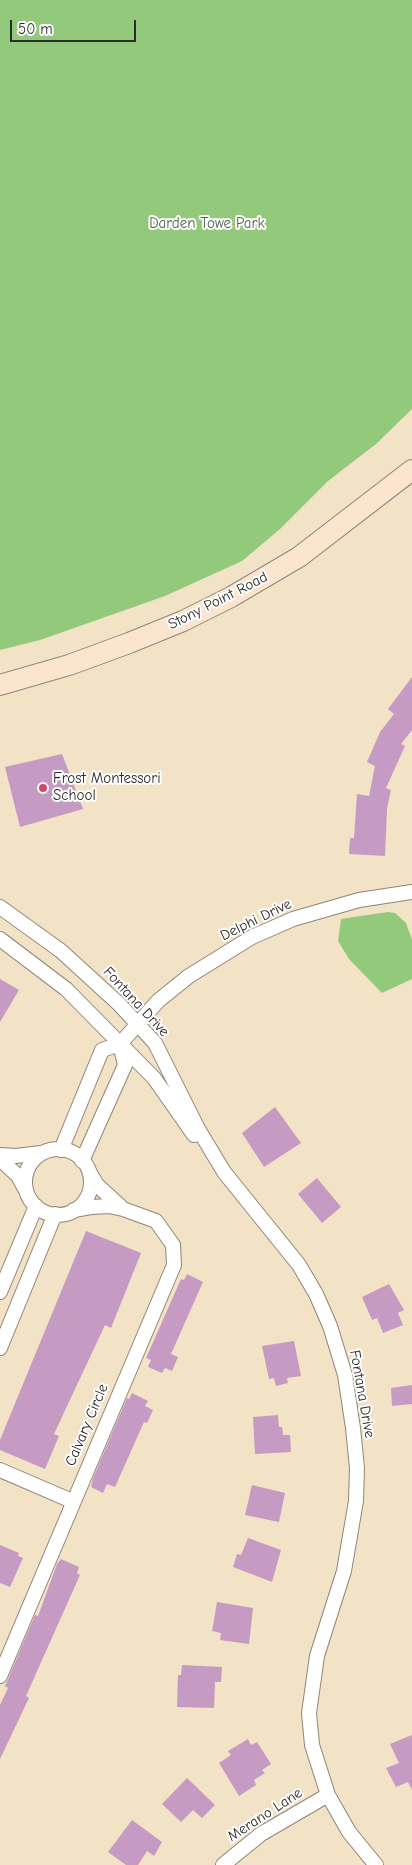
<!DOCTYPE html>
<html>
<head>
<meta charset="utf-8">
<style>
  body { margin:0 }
  #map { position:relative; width:412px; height:1865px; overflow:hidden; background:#f2e2c6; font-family:"Comic Neue",sans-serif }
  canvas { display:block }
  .scale { position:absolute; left:10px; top:20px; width:126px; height:22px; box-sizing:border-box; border:2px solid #2b2b2b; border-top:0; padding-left:6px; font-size:15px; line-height:18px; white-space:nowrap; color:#2b2b2b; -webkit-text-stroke:4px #fff; paint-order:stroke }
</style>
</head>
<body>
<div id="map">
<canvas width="412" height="1865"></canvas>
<div class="scale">50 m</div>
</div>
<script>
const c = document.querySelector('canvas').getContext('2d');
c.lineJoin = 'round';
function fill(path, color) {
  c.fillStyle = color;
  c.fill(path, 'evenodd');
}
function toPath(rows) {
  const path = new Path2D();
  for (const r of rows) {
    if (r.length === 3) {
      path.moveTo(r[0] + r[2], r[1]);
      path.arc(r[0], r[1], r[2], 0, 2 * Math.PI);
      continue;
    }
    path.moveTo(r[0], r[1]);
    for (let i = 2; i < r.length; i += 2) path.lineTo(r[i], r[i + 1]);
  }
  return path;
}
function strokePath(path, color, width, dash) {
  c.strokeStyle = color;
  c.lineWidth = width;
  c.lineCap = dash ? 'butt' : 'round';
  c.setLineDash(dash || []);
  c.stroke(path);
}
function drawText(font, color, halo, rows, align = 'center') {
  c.font = font + ' "Comic Neue",sans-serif';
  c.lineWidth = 4;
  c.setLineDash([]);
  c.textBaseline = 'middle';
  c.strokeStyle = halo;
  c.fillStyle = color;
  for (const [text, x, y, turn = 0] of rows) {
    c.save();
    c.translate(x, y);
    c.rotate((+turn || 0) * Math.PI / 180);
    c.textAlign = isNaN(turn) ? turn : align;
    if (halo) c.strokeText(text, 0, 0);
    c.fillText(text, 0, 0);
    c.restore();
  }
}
const green = toPath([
  [0,0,412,0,412,409,376,444,328,481,280,529,242,561,165,596,40,640,0,650],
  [388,912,395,913,406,923,412,940,412,979,382,993,349,959,338,941,341,919]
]);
const building = toPath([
  [412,677,412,730,401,744,405,746,386,788,391,790,387,809,385,856,349,854,350,838,354,838,357,794,369,796,375,766,367,762,380,732,394,714,388,709],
  [62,754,83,809,20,827,5,767],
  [0,979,19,990,0,1022],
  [275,1107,301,1143,264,1167,242,1133],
  [317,1178,341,1207,322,1223,298,1194],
  [86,1231,141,1253,111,1328,105,1325,54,1434,59,1436,45,1469,0,1450,0,1440],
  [187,1274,203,1282,171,1354,178,1357,172,1371,165,1368,162,1373,148,1367,151,1360,146,1358,181,1279,184,1280],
  [389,1284,404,1310,398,1313,403,1325,383,1333,377,1318,372,1320,362,1297],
  [294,1341,301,1376,287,1378,288,1383,276,1386,274,1378,269,1379,262,1346],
  [412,1385,412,1404,392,1406,391,1388],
  [132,1393,148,1401,145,1406,153,1410,147,1423,144,1422,115,1487,107,1484,103,1493,91,1487,93,1478,127,1398,129,1399],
  [278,1415,279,1427,282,1427,283,1435,290,1435,291,1452,255,1454,253,1417],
  [252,1485,285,1493,279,1522,245,1515],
  [248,1538,281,1550,272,1582,233,1567,237,1554,241,1555],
  [0,1545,19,1553,18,1556,23,1558,10,1587,0,1583],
  [61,1559,79,1567,77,1573,80,1575,26,1696,29,1698,0,1759,0,1705,8,1688,5,1686,35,1615,38,1616,57,1564],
  [217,1602,253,1608,249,1644,220,1640,221,1633,212,1631],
  [182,1665,222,1667,221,1682,215,1682,214,1708,177,1707,178,1675,181,1675],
  [412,1735,412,1790,408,1782,396,1787,386,1768,399,1763,390,1744],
  [248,1739,251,1745,257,1742,271,1764,262,1770,265,1773,254,1780,256,1785,239,1796,219,1763,231,1755,228,1751],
  [187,1778,215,1805,202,1818,193,1810,181,1822,162,1804],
  [132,1820,162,1842,154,1856,147,1851,138,1865,126,1865,108,1852]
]);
const minor = toPath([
  [0,907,61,951,119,1004,155,1043,197,1127,224,1172,299,1265,316,1294,330,1326,345,1375,353,1428,357,1468,356,1501,344,1571,317,1656,309,1713,312,1745,328,1795,349,1832,376,1865],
  [0,939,66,989,154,1078,194,1135],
  [58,1182,33],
  [61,1150,102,1050,120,1044,158,1001,189,976,252,937,293,919,359,900,412,892],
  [0,1155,16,1156,41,1153],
  [0,1159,18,1176,25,1189],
  [82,1161,125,1065,120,1044],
  [90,1173,97,1185,122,1208],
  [0,1292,36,1206],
  [0,1348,55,1214],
  [0,1470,72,1501],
  [0,1676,174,1265,173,1245,156,1221,123,1209,109,1206,91,1207,74,1210],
  [223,1865,261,1834,328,1795]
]);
const secondary = toPath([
  [0,685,69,665,129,643,183,621,231,597,299,557,412,470]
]);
const markers = [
  [43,788,5,"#d1495b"]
];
const parkNames = [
  ["Darden Towe Park",207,224]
];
const streetNames = [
  ["Stony Point Road",218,601,-27],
  ["Delphi Drive",256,920,-26],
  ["Fontana Drive",136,1002,47],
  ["Fontana Drive",362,1394,80],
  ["Calvary Circle",87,1425,-67],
  ["Merano Lane",265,1815,-33]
];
const poiNames = [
  ["Frost Montessori",53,779],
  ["School",53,796]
];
fill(green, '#93c97b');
fill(building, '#c69bc3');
strokePath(minor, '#8e8678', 16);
strokePath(secondary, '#8e8678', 22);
strokePath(minor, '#fff', 14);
strokePath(secondary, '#fbe5cf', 20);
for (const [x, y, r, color] of markers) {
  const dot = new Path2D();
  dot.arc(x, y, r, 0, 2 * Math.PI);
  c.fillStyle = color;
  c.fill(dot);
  strokePath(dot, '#fff', 2);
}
drawText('15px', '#4f6247', '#fff', parkNames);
drawText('15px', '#2b2b2b', '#fff', streetNames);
drawText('15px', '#2b2b2b', '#fff', poiNames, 'left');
</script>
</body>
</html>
